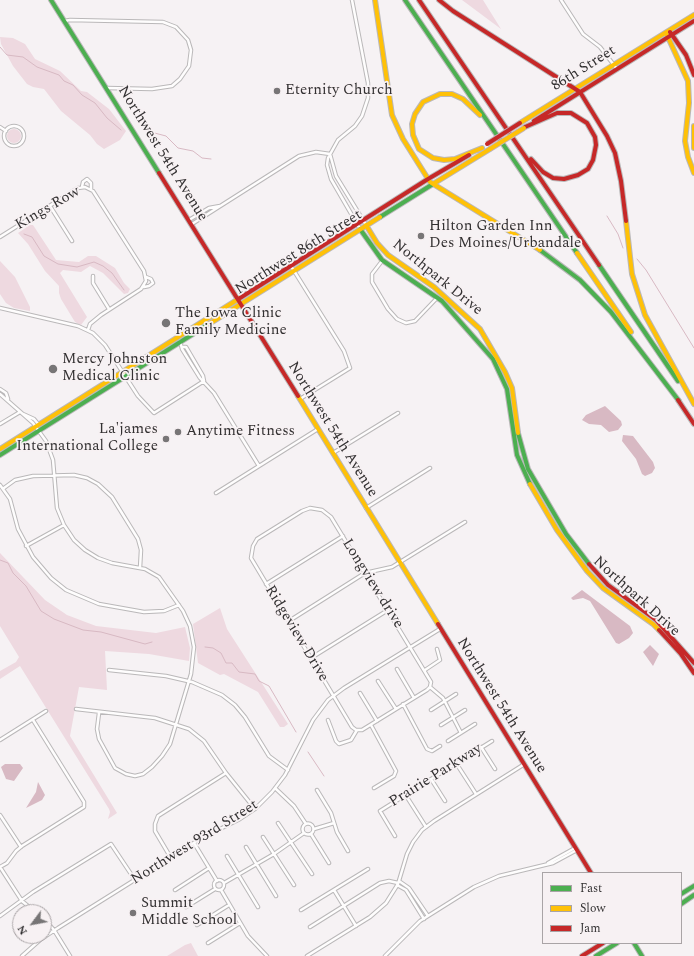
<!DOCTYPE html>
<html>
<head>
<meta charset="utf-8">
<style>
  body { margin:0 }
  #map { position:relative; width:694px; height:956px; overflow:hidden; background:#f6f2f4; font-family:Spectral,serif }
  canvas { display:block }
  .legend { position:absolute; left:542px; top:872px; width:140px; height:72px; box-sizing:border-box; background:#f7f1f3; border:1px solid #a9a4a6; margin:0; padding:5px 7px; list-style:none; font-size:12px; color:#333132 }
  .legend li { display:flex; align-items:center; gap:8px; height:20px }
  .legend b { width:20px; border:1px solid #a9a4a6 }
  .north { position:absolute; left:12px; top:904px; width:40px; height:40px; box-sizing:border-box; background:#f7f1f3; border:1px solid #a9a4a6; border-radius:50%; rotate:238deg; font-size:11px; font-weight:700; line-height:16px; text-align:center; color:#333132 }
  .north::after { content:''; display:block; margin:auto; width:14px; height:18px; background:#777576; clip-path:polygon(50% 0,100% 100%,50% 72%,0 100%) }
</style>
</head>
<body>
<div id="map">
<canvas width="694" height="956"></canvas>
<ul class="legend">
<li><b style="height:5px;background:#4caf50"></b>Fast</li>
<li><b style="height:5px;background:#ffc107"></b>Slow</li>
<li><b style="height:5px;background:#c62828"></b>Jam</li>
</ul>
<div class="north">N</div>
</div>
<script>
const c = document.querySelector('canvas').getContext('2d');
c.lineJoin = 'round';
function fill(path, color) {
  c.fillStyle = color;
  c.fill(path, 'evenodd');
}
function toPath(rows) {
  const path = new Path2D();
  for (const r of rows) {
    if (r.length === 3) {
      path.moveTo(r[0] + r[2], r[1]);
      path.arc(r[0], r[1], r[2], 0, 2 * Math.PI);
      continue;
    }
    path.moveTo(r[0], r[1]);
    for (let i = 2; i < r.length; i += 2) path.lineTo(r[i], r[i + 1]);
  }
  return path;
}
function strokePath(path, color, width, dash) {
  c.strokeStyle = color;
  c.lineWidth = width;
  c.lineCap = dash ? 'butt' : 'round';
  c.setLineDash(dash || []);
  c.stroke(path);
}
function drawText(font, color, halo, rows, align = 'center') {
  c.font = font + ' Spectral,serif';
  c.lineWidth = 3.5;
  c.setLineDash([]);
  c.textBaseline = 'middle';
  c.strokeStyle = halo;
  c.fillStyle = color;
  for (const [text, x, y, turn = 0] of rows) {
    c.save();
    c.translate(x, y);
    c.rotate((+turn || 0) * Math.PI / 180);
    c.textAlign = isNaN(turn) ? turn : align;
    if (halo) c.strokeText(text, 0, 0);
    c.fillText(text, 0, 0);
    c.restore();
  }
}
const green = toPath([
  [462,0,483,0,501,29],
  [0,37,13,38,25,44,35,59,60,71,81,91,87,92,109,109,126,131,120,140,104,149,97,144,90,135,61,111,44,89,33,87,27,84,13,66,1,44],
  [14,136,7],
  [30,225,33,225,56,260,79,262,88,256,96,256,115,268,124,283,130,289,128,293,124,294,103,273,90,266,81,272,63,270,60,273,87,317,81,325,75,322,61,299,59,293,59,286,45,271,28,244,18,233],
  [0,261,15,277,30,307,30,311,14,308,6,303,0,294],
  [0,553,45,600,67,615,96,626,156,633,185,627,190,648,189,661,149,654,105,651,107,690,79,687,70,736,117,813,108,819,110,812,109,809,20,666,0,679,0,671,16,662,19,657,0,626],
  [220,608,227,629,288,724,284,727,280,727,258,692,224,674,220,675,198,663,193,624],
  [191,943,198,956,167,956,185,945]
]);
const water = toPath([
  [605,406,621,421,622,425,618,430,609,432,601,425,589,424,582,420,586,415],
  [623,435,633,436,653,462,655,468,652,473,645,476,642,474,636,459,622,441],
  [582,590,630,626,633,633,629,638,619,644,616,643,590,601,583,598,573,600,571,598],
  [650,645,659,654,653,666,643,652],
  [5,764,20,764,23,768,14,781,6,779,1,767],
  [38,782,45,795,42,800,26,808,36,792]
]);
const stream = toPath([
  [0,47,7,55,23,57,37,67,59,75,64,81,73,85,82,95,95,103,107,118,121,130],
  [143,130,166,136,178,148,193,151,202,158,211,159],
  [607,216,618,234,623,248],
  [24,234,32,237,44,256,58,264,77,267,94,262,103,266,112,273,124,290],
  [637,259,646,270,694,348],
  [0,560,8,563,13,573,26,586,41,611,54,619,83,630,101,632,145,644,152,642],
  [205,647,213,648,221,653,226,663,232,663,239,672,255,674,259,681,269,686,296,732],
  [308,752,324,776]
]);
const street = toPath([
  [352,0,368,83,368,98,362,116,355,126,338,140,328,158,327,165,331,179,360,229],
  [561,0,583,34,600,47,617,69],
  [64,21,70,20,163,22,176,27,188,40,191,50,189,66,180,79,172,86,152,89,107,88],
  [14,136,10],
  [0,127,6,131],
  [330,154,336,176,366,225],
  [82,187,83,182,87,179,91,183,91,189],
  [50,206,72,241],
  [189,220,209,208,220,206],
  [192,224,299,156,316,152,330,154],
  [0,237,78,188,85,187,93,191,144,271,146,281,141,289,101,315,90,324,88,330],
  [382,261,372,274,372,282,388,309,397,319,406,323,415,321,437,298],
  [291,266,344,351,350,368,300,399],
  [93,276,93,283,109,309],
  [144,287,149,286,153,283,151,279,146,277],
  [0,308,78,326,93,333,105,345,138,396,154,413,204,381],
  [180,341,182,349,200,378,214,393,259,466],
  [183,347,186,347,203,376,204,381],
  [0,389,6,393,8,399],
  [0,394,33,423,46,441,53,460,57,508,64,525,74,540,85,550,98,558,112,563,145,569,159,577,183,611,190,626,194,647,191,674,170,744,162,756,152,767,143,774,135,776,126,774,115,768,99,739,97,729,99,713],
  [23,414,34,419,39,425],
  [0,424,20,412],
  [333,453,398,413],
  [0,485,10,499,18,529,33,557,51,578,66,590,99,604,144,612,164,611,179,605],
  [4,488,15,480,33,476,74,475,87,478,98,484,112,497,138,539,141,550,140,568],
  [216,493,318,429],
  [310,508,322,510,331,517,431,682,430,687,427,690,362,730,356,730,352,727,251,558,253,546,257,539,302,511,310,508],
  [366,508,430,468],
  [26,546,64,525],
  [266,584,343,536],
  [289,621,365,573,392,567,465,522],
  [311,658,388,610],
  [397,669,414,698],
  [109,670,166,676,192,682,222,695,235,705,245,717,269,756,288,770],
  [425,670,440,660,437,649],
  [378,681,396,709],
  [430,687,443,698,461,733],
  [360,693,377,721],
  [403,704,427,749,432,751,440,746],
  [76,709,155,718,189,729,204,741,226,773,255,809],
  [431,710,456,694],
  [328,720,336,741,339,744,351,740,357,730],
  [371,725,396,771,394,776,374,788],
  [441,725,465,710],
  [0,740,46,711],
  [448,741,475,724],
  [481,747,495,769],
  [456,763,476,794],
  [431,779,445,801],
  [275,788,294,806,306,824],
  [317,790,331,813,337,832,348,851],
  [405,794,426,827],
  [0,815,21,847],
  [278,823,312,874],
  [308,829,5.5],
  [314,829,334,823],
  [311,834,329,863],
  [395,836,380,811,492,741],
  [263,837,294,885],
  [194,843,217,881],
  [246,847,276,896],
  [227,856,258,907],
  [171,858,155,831,155,824,158,816,226,773],
  [548,863,575,848],
  [0,867,7,863,16,851,22,846,84,807,84,802,33,720],
  [0,867,22,901,35,912],
  [219,885,5],
  [399,881,409,888,428,916],
  [224,883,274,854,304,833],
  [397,885,406,890,424,919],
  [175,890,209,868],
  [221,890,248,936,267,956],
  [334,890,356,926],
  [186,907,215,889],
  [301,910,368,869],
  [0,916,33,892,111,844,135,880],
  [44,919,54,930,70,956],
  [197,925,229,905],
  [310,927,380,883,389,881,398,883],
  [208,943,240,923],
  [22,956,40,940,58,928,200,839,240,819,255,809,272,792,285,775,313,720,328,700,344,688,440,629],
  [307,956,370,917,386,903,398,884,407,854,413,842,422,830,434,821,523,765],
  [385,956,420,921,474,887,499,876,553,863,577,850]
]);
const fast = toPath([
  [51,0,159,173],
  [405,0,577,253],
  [380,217,433,184],
  [360,229,382,260,442,301,493,359,507,389,517,455,530,484],
  [540,250,580,280,611,312,679,401],
  [599,265,678,381],
  [518,433,528,469,566,534,589,564],
  [0,455,209,324],
  [681,894,694,886],
  [681,904,694,895],
  [634,943,642,956],
  [596,956,617,943]
]);
const slow = toPath([
  [375,0,392,115,403,139,430,182,540,250],
  [667,35,688,81,689,103,685,141,688,157,694,173],
  [480,115,463,99,452,94,440,94,423,102,415,114,412,124,413,135,419,149,433,158,444,160,455,159,482,148],
  [520,123,694,15],
  [694,126,694,148],
  [433,184,490,149],
  [626,221,632,274,645,315,694,404],
  [366,225,377,243,388,255,434,287,480,329,505,372,512,388,518,433],
  [577,253,631,332],
  [209,324,380,217],
  [298,396,438,624],
  [0,449,240,298],
  [530,484,557,530,587,571,603,588,653,624,659,630]
]);
const jam = toPath([
  [419,0,599,265],
  [439,0,453,11,580,92,607,136,615,153,621,181,626,221],
  [670,32,686,55,694,75],
  [534,121,694,21],
  [525,127,557,113,571,113,587,123,595,137,596,145,593,160,588,169,578,175,564,179,553,178,543,172,531,159],
  [159,173,298,396],
  [428,179,469,155],
  [240,298,428,179],
  [678,400,694,424],
  [589,564,608,585,656,620,694,663],
  [438,624,591,873],
  [659,630,681,654,694,673],
  [582,956,603,943]
]);
const slowBridge = toPath([
  [490,149,524,128]
]);
const jamBridge = toPath([
  [487,144,520,123]
]);
const markers = [
  [277,91,4,"#777576"],
  [421,236,4,"#777576"],
  [166,323,5,"#777576"],
  [53,369,5,"#777576"],
  [178,432,4,"#777576"],
  [166,439,4,"#777576"],
  [133,913,4,"#777576"]
];
const streetNames = [
  ["86th Street",584,69,-32],
  ["Northwest 54th Avenue",162,154,58],
  ["Kings Row",48,209,-30],
  ["Northwest 86th Street",299,253,-32],
  ["Northpark Drive",437,278,39],
  ["Northwest 54th Avenue",332,430,58],
  ["Longview drive",372,584,58],
  ["Northpark Drive",636,597,42],
  ["Ridgeview Drive",296,634,59],
  ["Northwest 54th Avenue",501,706,58],
  ["Prairie Parkway",436,776,-32],
  ["Northwest 93rd Street",195,843,-32]
];
const poiNames = [
  ["Eternity Church",285,91],
  ["Hilton Garden Inn",429,227],
  ["Des Moines/Urbandale",429,244],
  ["The Iowa Clinic",175,314],
  ["Family Medicine",175,331],
  ["Mercy Johnston",62,360],
  ["Medical Clinic",62,377],
  ["La'james",158,430,"right"],
  ["International College",158,447,"right"],
  ["Anytime Fitness",186,432],
  ["Summit",141,904],
  ["Middle School",141,921]
];
fill(green, '#eed9e0');
fill(water, '#d8b9c3');
strokePath(stream, '#d8b9c3', 1);
strokePath(street, '#bab8b9', 4.5);
strokePath(fast, '#bab8b9', 6);
strokePath(slow, '#bab8b9', 6);
strokePath(jam, '#bab8b9', 6);
strokePath(street, '#fefdfd', 2.5);
strokePath(fast, '#4caf50', 4);
strokePath(slow, '#ffc107', 4);
strokePath(jam, '#c62828', 4);
strokePath(slowBridge, '#c2b3b9', 6, []);
strokePath(jamBridge, '#c2b3b9', 6, []);
strokePath(slowBridge, '#ffc107', 4);
strokePath(jamBridge, '#c62828', 4);
for (const [x, y, r, color] of markers) {
  const dot = new Path2D();
  dot.arc(x, y, r, 0, 2 * Math.PI);
  c.fillStyle = color;
  c.fill(dot);
  strokePath(dot, '#f7f1f3', 1.5);
}
drawText('15px', '#333132', '#f7f1f3', streetNames);
drawText('15px', '#333132', '#f7f1f3', poiNames, 'left');
</script>
</body>
</html>
